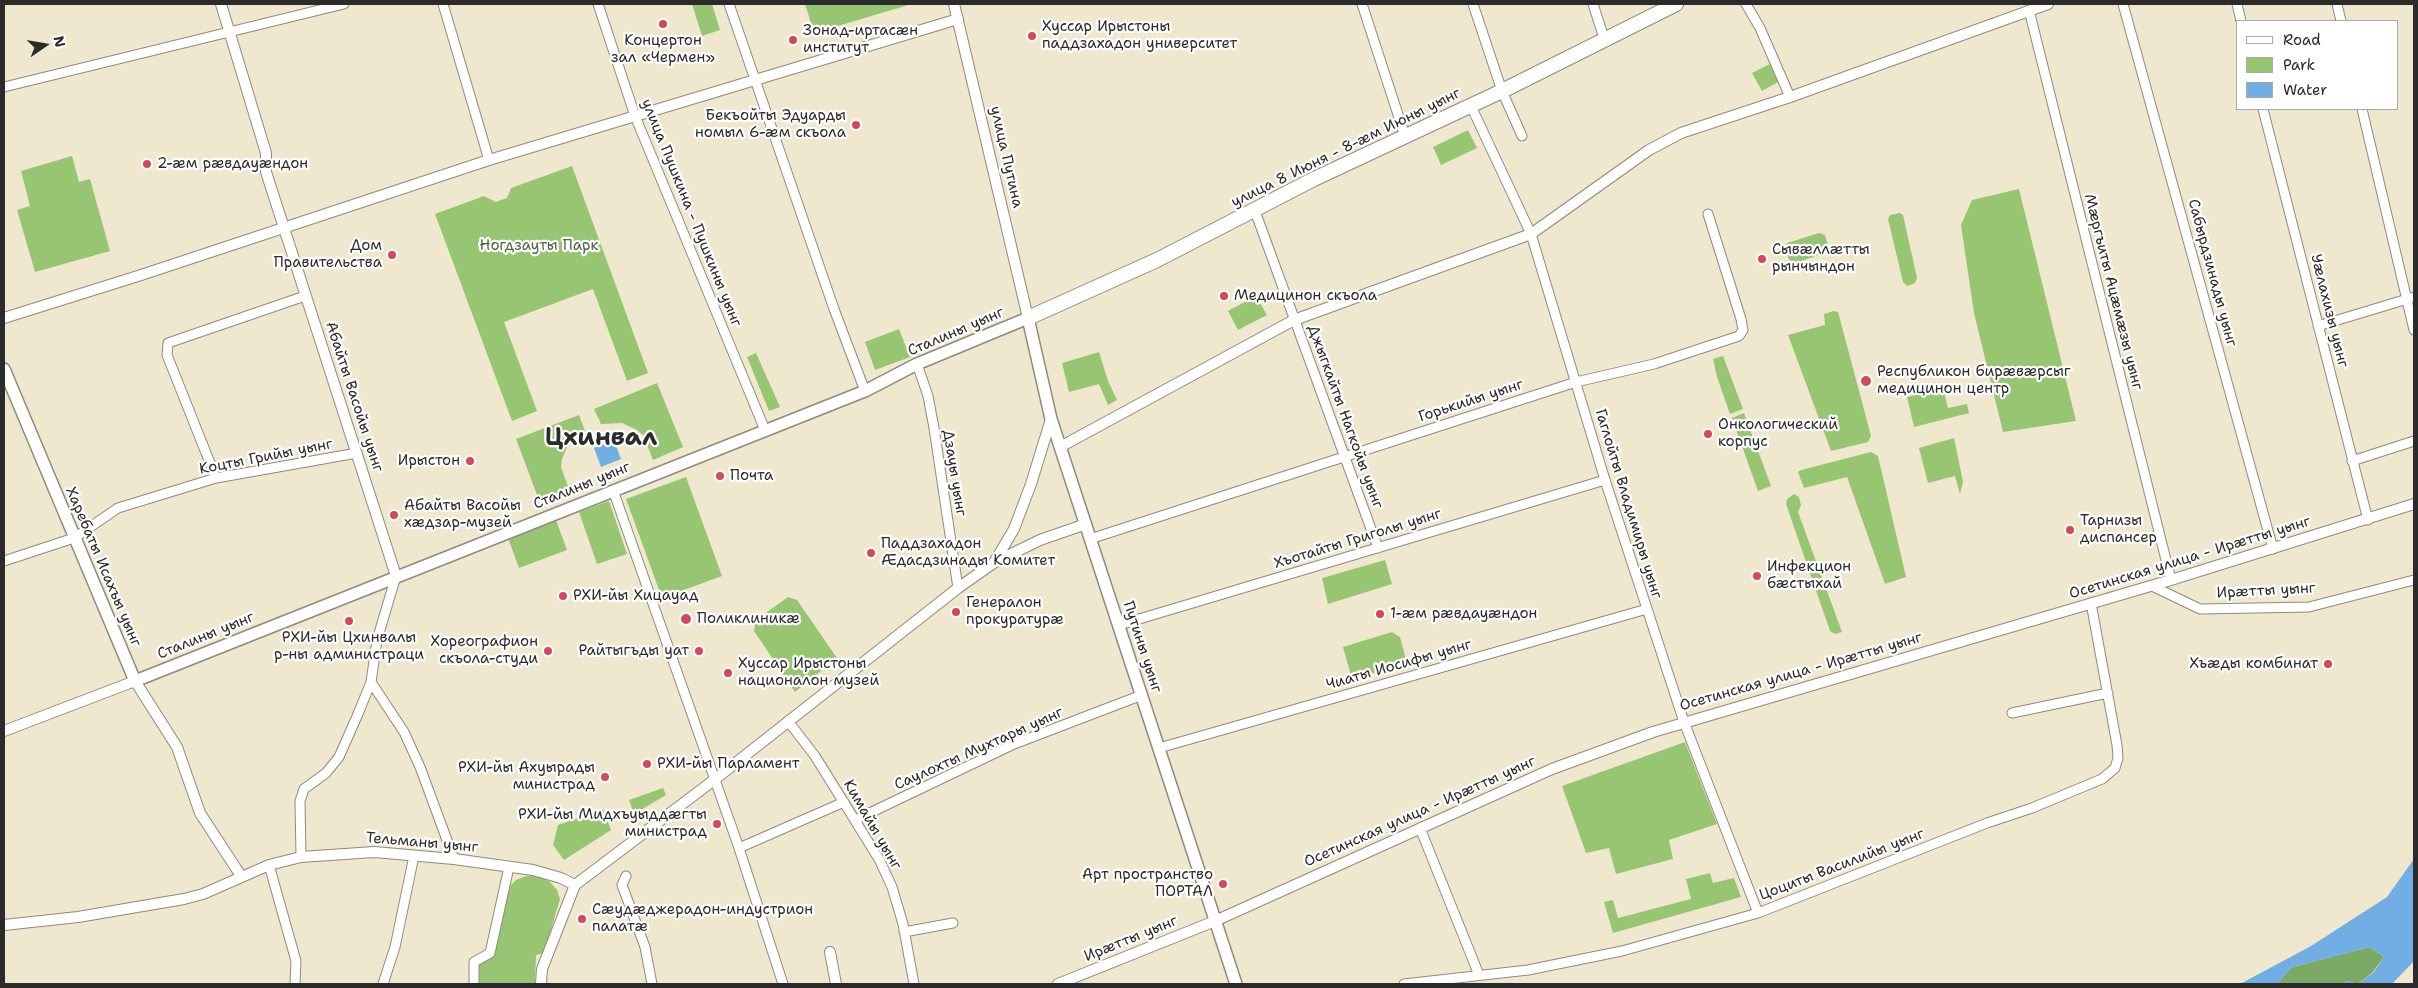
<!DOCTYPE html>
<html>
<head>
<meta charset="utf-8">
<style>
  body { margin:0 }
  #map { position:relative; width:2418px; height:988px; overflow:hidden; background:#f0e8ce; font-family:"Shantell Sans",sans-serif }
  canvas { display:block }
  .frame { position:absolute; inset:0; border:5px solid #2b2b2b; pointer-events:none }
  .legend { position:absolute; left:2236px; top:20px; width:162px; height:90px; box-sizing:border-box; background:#fff; border:1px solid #aaa; margin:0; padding:6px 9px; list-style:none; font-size:15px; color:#2b2b2b }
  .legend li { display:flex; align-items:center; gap:10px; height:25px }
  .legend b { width:25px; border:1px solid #aaa }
  .north { position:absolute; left:20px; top:20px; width:50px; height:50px; -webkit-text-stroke:4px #fff; paint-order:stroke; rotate:77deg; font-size:14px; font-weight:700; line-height:20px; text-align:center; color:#2b2b2b }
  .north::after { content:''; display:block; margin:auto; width:18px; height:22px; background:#2b2b2b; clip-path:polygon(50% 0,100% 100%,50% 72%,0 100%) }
</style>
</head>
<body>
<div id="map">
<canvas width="2418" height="988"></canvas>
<div class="frame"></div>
<ul class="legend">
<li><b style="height:6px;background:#fff"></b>Road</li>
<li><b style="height:14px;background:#98c572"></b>Park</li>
<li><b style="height:14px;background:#71aee3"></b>Water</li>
</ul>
<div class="north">N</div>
</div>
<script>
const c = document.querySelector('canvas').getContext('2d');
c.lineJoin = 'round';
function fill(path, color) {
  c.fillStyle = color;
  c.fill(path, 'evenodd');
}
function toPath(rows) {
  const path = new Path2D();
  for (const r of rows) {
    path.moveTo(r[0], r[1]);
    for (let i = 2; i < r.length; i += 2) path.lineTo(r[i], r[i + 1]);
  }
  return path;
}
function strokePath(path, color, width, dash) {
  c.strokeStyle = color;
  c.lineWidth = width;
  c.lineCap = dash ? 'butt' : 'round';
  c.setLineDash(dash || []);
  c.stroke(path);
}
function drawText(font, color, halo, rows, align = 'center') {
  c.font = font + ' "Shantell Sans",sans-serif';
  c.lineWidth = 4.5;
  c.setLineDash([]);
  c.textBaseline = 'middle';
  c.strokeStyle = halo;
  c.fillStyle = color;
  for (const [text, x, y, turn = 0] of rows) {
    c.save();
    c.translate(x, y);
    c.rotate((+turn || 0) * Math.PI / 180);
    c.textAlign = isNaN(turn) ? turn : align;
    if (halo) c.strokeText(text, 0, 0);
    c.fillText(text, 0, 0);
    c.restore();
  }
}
const green = toPath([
  [692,4,712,4,720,30,702,36],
  [805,4,912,4,814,33],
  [1772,63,1779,78,1778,82,1762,91,1752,73],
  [1468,130,1477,148,1441,165,1433,147],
  [72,156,79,182,90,179,110,251,35,272,17,210,30,206,21,171],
  [572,166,648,373,627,381,593,289,504,322,537,411,512,421,435,214,484,196,496,202,507,198,511,188],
  [2019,189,2076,421,2003,432,1974,313,1961,225,1972,200],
  [1900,213,1903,215,1917,278,1915,283,1907,286,1903,282,1888,219,1890,215],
  [1819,233,1825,235,1829,249,1827,252,1796,263,1789,260,1786,246,1787,243],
  [1256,296,1267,315,1238,330,1228,311],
  [1834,311,1838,312,1871,436,1868,442,1831,451,1788,335,1825,325,1824,314],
  [899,329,910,357,875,370,865,342],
  [1099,352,1108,381,1117,400,1108,405,1099,384,1069,392,1062,363],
  [756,353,780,407,769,411,747,357],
  [1723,356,1743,409,1730,414,1717,377,1713,359],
  [657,383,683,447,653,460,643,435,637,430,622,423,601,424,594,409],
  [1943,388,1948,408,1967,404,1969,413,1914,427,1907,397],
  [1744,413,1771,486,1758,491,1732,418],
  [579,415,585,431,568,445,562,459,561,467,570,492,540,503,516,439],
  [1954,438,1963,482,1960,494,1955,476,1928,483,1919,448],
  [1871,452,1878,456,1906,577,1885,584,1847,477,1804,488,1798,472,1801,470],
  [686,477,722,576,662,598,626,499],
  [1794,494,1799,497,1801,505,1798,512,1842,632,1835,634,1830,631,1786,504,1787,499],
  [609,501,627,554,597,564,579,512],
  [556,520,567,550,519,568,508,538],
  [1385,560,1392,584,1328,604,1322,578],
  [788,597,797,600,837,658,795,692,754,631,756,620],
  [1392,632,1400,637,1407,663,1352,679,1343,647],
  [1685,742,1717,824,1669,840,1673,859,1616,874,1609,848,1586,853,1562,786],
  [663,788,666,795,634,814,629,800],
  [603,809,611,830,564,860,553,845,558,825],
  [1710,873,1713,883,1734,878,1741,897,1613,933,1604,902,1613,900,1618,918,1691,899,1686,879],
  [526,876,539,876,550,882,557,890,560,899,544,953,536,955,535,984,477,984,477,964,494,955,508,888,516,880]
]);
const forest = toPath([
  [2370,947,2384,957,2373,972,2358,984,2347,981,2342,984,2277,984,2292,967]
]);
const water = toPath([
  [614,440,621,459,601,467,594,448],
  [2414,859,2414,961,2392,984,2342,984,2347,981,2358,984,2374,972,2384,957,2370,947,2292,967,2277,984,2240,984,2311,946,2387,897]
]);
const minor = toPath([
  [443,4,489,160],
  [598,4,635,116,765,430],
  [729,4,834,309,865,391],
  [1362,4,1405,136],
  [1473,4,1502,91,1522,136],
  [1593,4,1604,38],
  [1746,4,1760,28,1790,97],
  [2123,4,2273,549],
  [2237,4,2241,21],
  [2337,4,2341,21],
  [2029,10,2171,580],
  [4,87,344,4],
  [1471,106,1531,234,1605,480,1684,722,1758,913],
  [2263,109,2368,520],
  [2362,109,2414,330],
  [1255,211,1378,548],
  [2318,326,2414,297],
  [917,364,928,396,934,428,958,588],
  [2352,461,2414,441],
  [216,478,167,355,168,343,305,296],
  [613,490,739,848,783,984],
  [1090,539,1576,382,1654,364,1739,336,1743,330,1741,319,1708,214],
  [4,561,74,538,118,508,216,478,357,453],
  [2152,586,2200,609,2309,607,2414,580],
  [1119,625,1605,480],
  [371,682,404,732,420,767,454,859],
  [2012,713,2108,693],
  [788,721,815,756,879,859,892,887,903,924,914,984],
  [1159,748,1647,609],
  [855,820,1014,744,1142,695],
  [1420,828,1479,975],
  [739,848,844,802],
  [301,857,300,801,304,789,326,773,339,757,358,714,371,682,377,640,396,576],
  [269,865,296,961,295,984],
  [626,876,622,885,645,947,652,984],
  [904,932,953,923],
  [383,984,395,947,414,856],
  [474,984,474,962,490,953,509,867],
  [1404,984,1528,970,1622,951,1758,913,1987,823,2032,808,2102,779,2115,768,2118,758,2117,745,2091,603]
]);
const tertiary = toPath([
  [221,4,266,153,266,172,396,576],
  [954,4,1028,318],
  [4,318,138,276,489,160,958,19],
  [1060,447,1294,320,1531,234,1649,150,1681,133,1790,97,2048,4],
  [995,561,1014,529,1031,484,1051,419],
  [4,731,135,681,177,747,200,813,241,876],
  [575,885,714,780,958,588,995,562,1040,540,1086,524],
  [4,925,78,917,184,899,203,894,269,865,301,857,374,852,454,859,533,870,561,878,575,885],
  [830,952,836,984],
  [541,984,542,969,575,885],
  [1058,984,1215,921,1552,769,1653,732,2171,580,2414,504]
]);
const secondary = toPath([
  [4,369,135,681,865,391,917,364,1028,318,1051,419,1236,984]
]);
const trunk = toPath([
  [1028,318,1157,260,1314,179,1502,91,1676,4]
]);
const markers = [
  [663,24,5,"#d1495b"],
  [1032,36,5,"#d1495b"],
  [793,40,5,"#d1495b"],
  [856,125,5,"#d1495b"],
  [147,164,5,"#d1495b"],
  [392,255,5,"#d1495b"],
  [1762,259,5,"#d1495b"],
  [1224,296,5,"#d1495b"],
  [1866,381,6,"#d1495b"],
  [1708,434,5,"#d1495b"],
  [470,461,5,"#d1495b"],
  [720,476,5,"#d1495b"],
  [394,515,5,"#d1495b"],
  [2070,530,5,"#d1495b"],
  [871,553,5,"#d1495b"],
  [1757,576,5,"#d1495b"],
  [563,596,5,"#d1495b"],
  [956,612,5,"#d1495b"],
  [1380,614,5,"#d1495b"],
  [686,619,6,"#d1495b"],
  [349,621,5,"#d1495b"],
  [548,651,5,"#d1495b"],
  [699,651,5,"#d1495b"],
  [2328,664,5,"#d1495b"],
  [728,673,5,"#d1495b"],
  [647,764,5,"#d1495b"],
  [605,777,5,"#d1495b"],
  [717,824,5,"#d1495b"],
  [1223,884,5,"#d1495b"],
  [582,919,5,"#d1495b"]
];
const poiNames = [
  ["Хуссар Ирыстоны",1042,27],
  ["паддзахадон университет",1042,44],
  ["Зонад-иртасæн",803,31],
  ["институт",803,48],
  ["Концертон",663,41,"center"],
  ["зал «Чермен»",663,58,"center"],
  ["Бекъойты Эдуарды",846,116,"right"],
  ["номыл 6-æм скъола",846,133,"right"],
  ["2-æм рӕвдауӕндон",157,164],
  ["Дом",382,246,"right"],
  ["Правительства",382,263,"right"],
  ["Сывæллæтты",1772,250],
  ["рынчындон",1772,267],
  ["Медицинон скъола",1234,296],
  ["Республикон бирæвæрсыг",1877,372],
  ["медицинон центр",1877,389],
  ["Онкологический",1718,425],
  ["корпус",1718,442],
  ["Ирыстон",460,461,"right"],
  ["Почта",730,476],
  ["Абайты Васойы",404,506],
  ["хæдзар-музей",404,523],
  ["Тарнизы",2080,521],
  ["диспансер",2080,538],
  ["Паддзахадон",881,544],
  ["Æдасдзинады Комитет",881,561],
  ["Инфекцион",1767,567],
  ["бæстыхай",1767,584],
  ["РХИ-йы Хицауад",573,596],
  ["Генералон",966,603],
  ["прокуратурæ",966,620],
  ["1-æм рӕвдауӕндон",1390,614],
  ["Поликлиникæ",697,619],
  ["РХИ-йы Цхинвалы",349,638,"center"],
  ["р-ны администраци",349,655,"center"],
  ["Хореографион",538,642,"right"],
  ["скъола-студи",538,659,"right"],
  ["Райтыгъды уат",689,651,"right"],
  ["Хуссар Ирыстоны",738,664],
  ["националон музей",738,681],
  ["Хъæды комбинат",2318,664,"right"],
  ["РХИ-йы Парламент",657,764],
  ["РХИ-йы Ахуырады",595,768,"right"],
  ["министрад",595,785,"right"],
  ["РХИ-йы Мидхъуыддæгты",707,815,"right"],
  ["министрад",707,832,"right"],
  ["Арт пространство",1213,875,"right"],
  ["ПОРТАЛ",1213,892,"right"],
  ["Сæудæджерадон-индустрион",592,910],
  ["палатæ",592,927]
];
const streetNames = [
  ["улица 8 Июня - 8-ӕм Июны уынг",1346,148,-26],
  ["улица Путина",1006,157,77],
  ["улица Пушкина - Пушкины уынг",691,213,68],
  ["Сабырдзинады уынг",2212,273,75],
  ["Мӕргъиты Ацӕмӕзы уынг",2113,292,76],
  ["Уӕлахизы уынг",2329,311,76],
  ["Сталины уынг",956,332,-23],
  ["Абайты Васойы уынг",354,397,72],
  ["Горькийы уынг",1471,401,-18],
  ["Джыгкайты Нагкойы уынг",1345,417,70],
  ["Коцты Грийы уынг",266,457,-11],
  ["Дзауы уынг",954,473,81],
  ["Сталины уынг",582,486,-22],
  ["Гаглойты Владимиры уынг",1628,504,73],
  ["Хъотайты Григолы уынг",1358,539,-17],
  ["Осетинская улица - Ирæтты уынг",2190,558,-17],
  ["Харебаты Исахъы уынг",103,567,67],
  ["Ирæтты уынг",2266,591,-3],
  ["Сталины уынг",206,636,-22],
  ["Путины уынг",1142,647,72],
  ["Чиаты Иосифы уынг",1399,665,-16],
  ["Осетинская улица - Ирæтты уынг",1801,672,-16],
  ["Саулохты Мухтары уынг",979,749,-24],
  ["Осетинская улица - Ирæтты уынг",1420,812,-24],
  ["Кимайы уынг",872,825,60],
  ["Тельманы уынг",422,843,5],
  ["Цоциты Василийы уынг",1842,865,-21],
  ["Ирæтты уынг",1131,939,-22]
];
const parkNames = [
  ["Ногдзауты Парк",539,246]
];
const townNames = [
  ["Цхинвал",601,438]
];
fill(green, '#98c572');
fill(forest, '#7aaa64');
fill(water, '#71aee3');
strokePath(minor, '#8e8a7c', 11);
strokePath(tertiary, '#8e8a7c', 12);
strokePath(secondary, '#8e8a7c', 14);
strokePath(trunk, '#8e8a7c', 16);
strokePath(minor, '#fff', 9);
strokePath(tertiary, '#fff', 10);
strokePath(secondary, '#fff', 11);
strokePath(trunk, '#fff', 14);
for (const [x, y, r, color] of markers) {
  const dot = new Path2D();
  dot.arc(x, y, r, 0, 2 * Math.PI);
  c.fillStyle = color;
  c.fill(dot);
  strokePath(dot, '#fff', 2);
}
drawText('15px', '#2b2b2b', '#fff', poiNames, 'left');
drawText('15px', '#2b2b2b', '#fff', streetNames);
drawText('15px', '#516144', '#fff', parkNames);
drawText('bold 25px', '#2b2b2b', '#fff', townNames);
</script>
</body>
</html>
